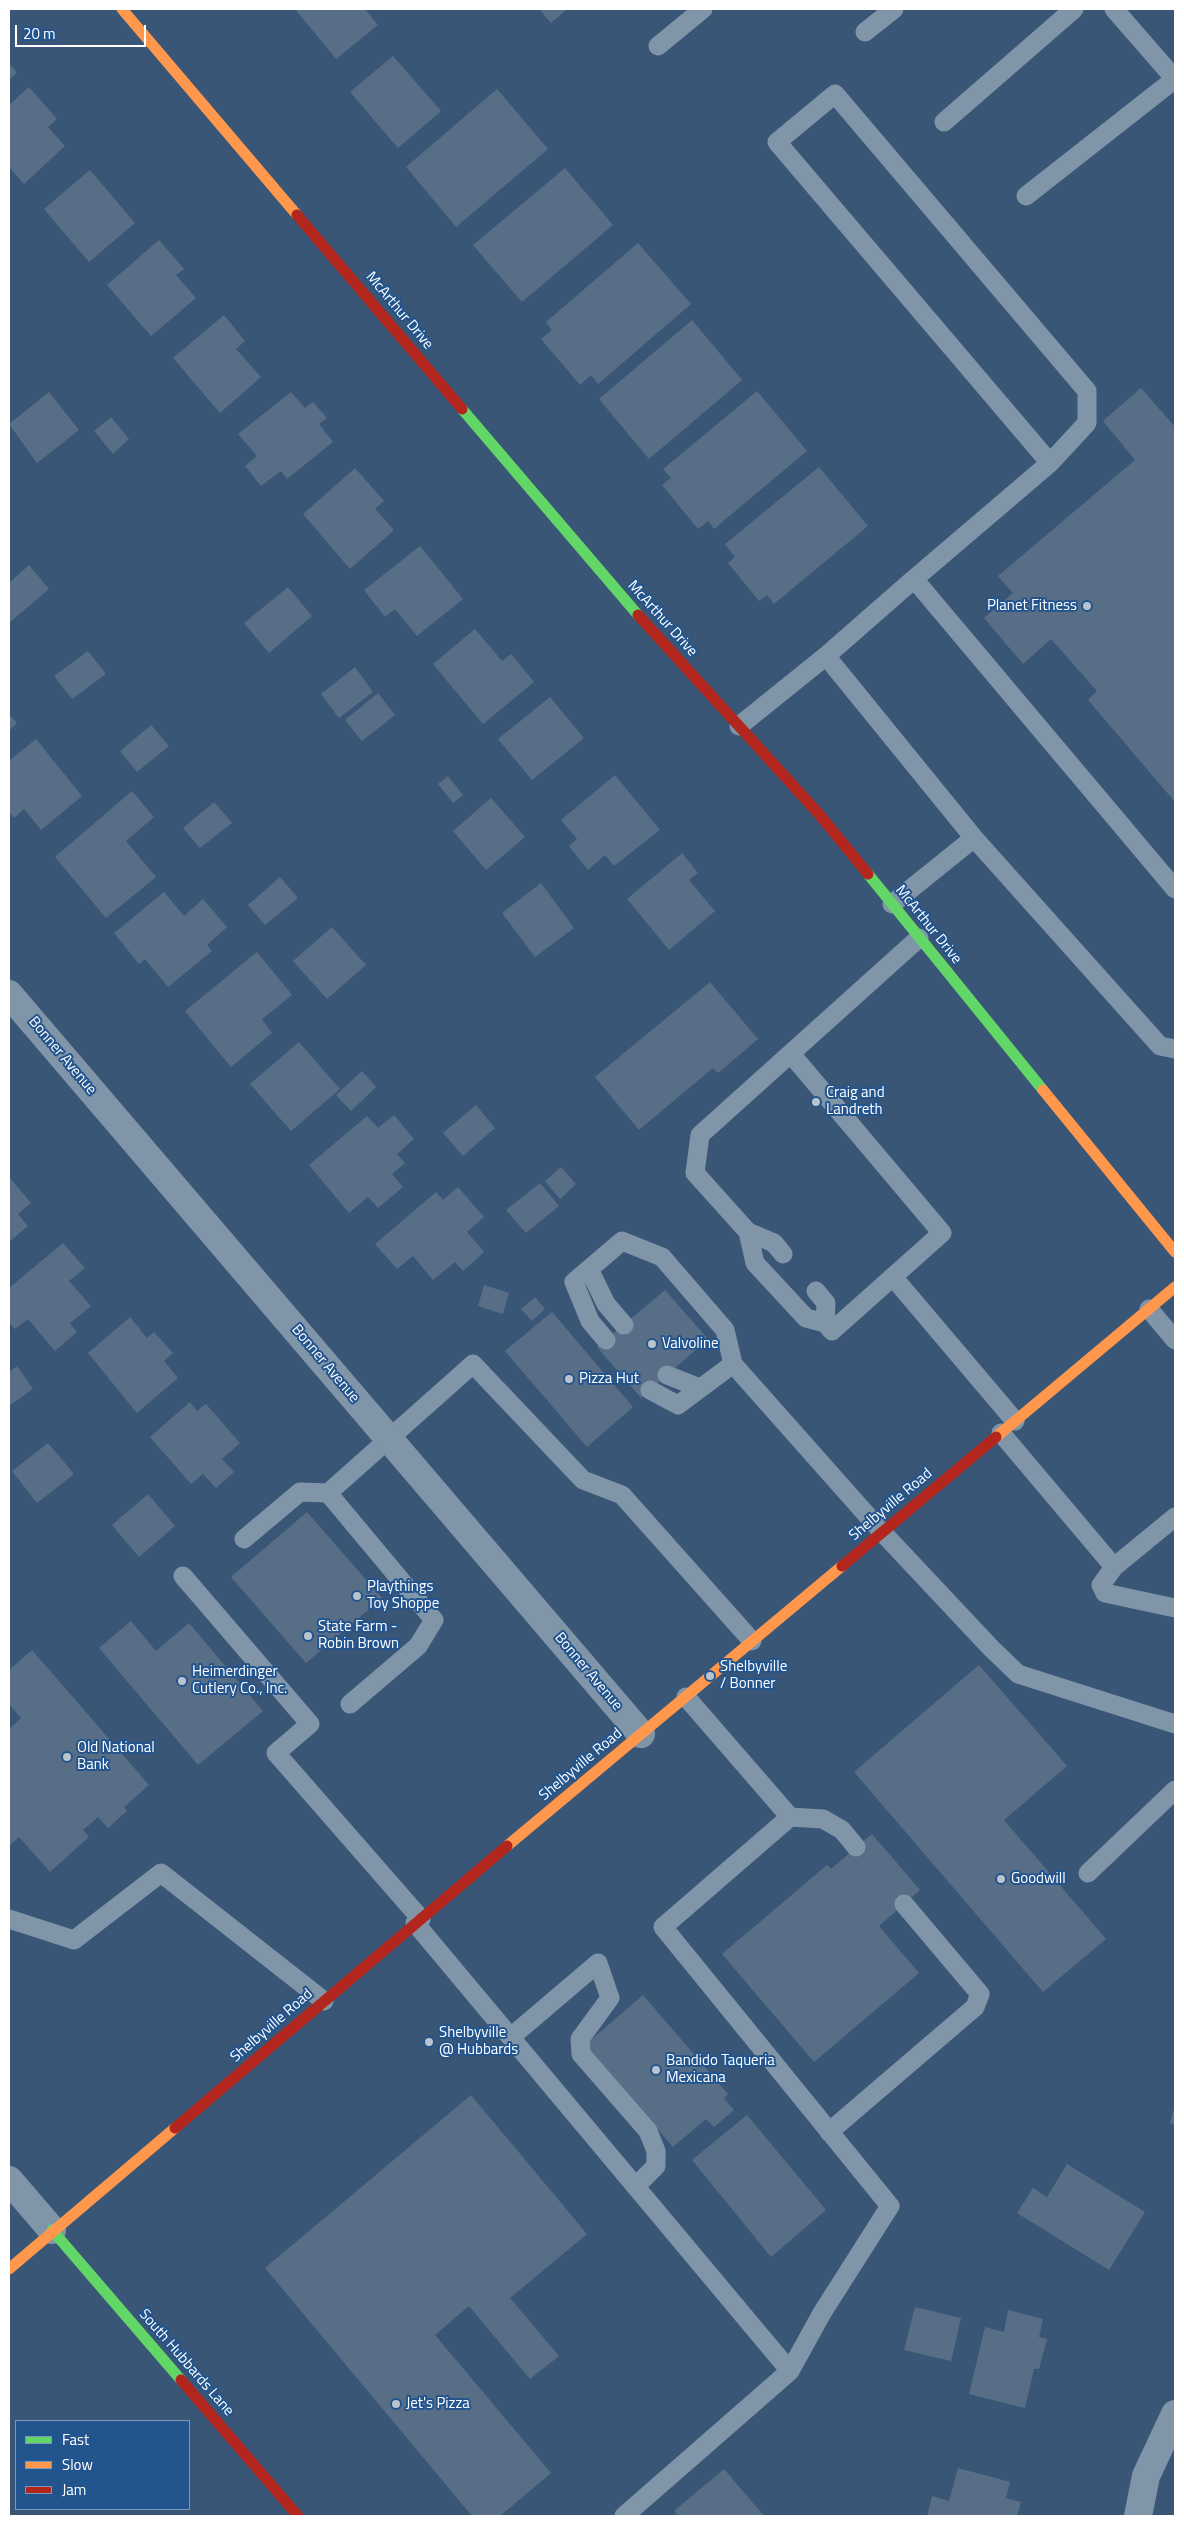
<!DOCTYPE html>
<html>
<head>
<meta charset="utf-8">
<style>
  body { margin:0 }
  #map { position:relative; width:1184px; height:2525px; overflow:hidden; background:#3a5676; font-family:"Titillium Web",sans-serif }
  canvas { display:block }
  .frame { position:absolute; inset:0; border:10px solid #fff; pointer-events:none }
  .legend { position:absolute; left:15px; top:2420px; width:175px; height:90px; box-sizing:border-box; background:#22548e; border:1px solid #7a98bb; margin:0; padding:6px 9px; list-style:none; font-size:15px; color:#fff }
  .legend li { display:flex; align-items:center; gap:10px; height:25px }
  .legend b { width:25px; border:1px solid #7a98bb }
  .scale { position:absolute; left:15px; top:25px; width:131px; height:22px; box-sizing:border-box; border:2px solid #fff; border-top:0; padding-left:6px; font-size:15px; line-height:18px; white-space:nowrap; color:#fff; -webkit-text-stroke:4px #22548e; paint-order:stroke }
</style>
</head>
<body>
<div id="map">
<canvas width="1184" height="2525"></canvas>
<div class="frame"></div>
<ul class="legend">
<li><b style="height:6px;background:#63d668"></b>Fast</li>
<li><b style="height:6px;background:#ff974d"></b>Slow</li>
<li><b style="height:6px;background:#b3261e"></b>Jam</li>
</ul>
<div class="scale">20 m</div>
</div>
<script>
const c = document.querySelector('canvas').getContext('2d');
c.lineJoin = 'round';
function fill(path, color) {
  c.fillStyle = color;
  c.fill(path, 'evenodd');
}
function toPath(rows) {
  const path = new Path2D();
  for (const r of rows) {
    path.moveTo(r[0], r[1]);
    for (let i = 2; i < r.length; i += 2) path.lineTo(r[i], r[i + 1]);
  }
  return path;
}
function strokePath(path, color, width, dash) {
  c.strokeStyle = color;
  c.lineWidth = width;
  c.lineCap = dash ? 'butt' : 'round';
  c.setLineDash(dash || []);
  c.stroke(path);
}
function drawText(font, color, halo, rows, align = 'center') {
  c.font = font + ' "Titillium Web",sans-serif';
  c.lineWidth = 4;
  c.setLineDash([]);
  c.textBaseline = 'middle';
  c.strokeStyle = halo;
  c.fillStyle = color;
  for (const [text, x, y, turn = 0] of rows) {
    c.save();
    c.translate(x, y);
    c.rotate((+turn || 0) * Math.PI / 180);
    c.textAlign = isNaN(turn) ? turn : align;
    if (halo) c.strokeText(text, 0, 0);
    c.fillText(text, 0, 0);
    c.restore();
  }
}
const building = toPath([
  [295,9,365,9,378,25,336,59],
  [539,9,567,9,551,23],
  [393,56,441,111,398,148,350,92],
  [9,63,17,73,9,80],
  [29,87,57,119,48,127,65,146,24,184,9,167,9,105],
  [497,89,548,149,456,227,406,167],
  [565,168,613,225,522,302,473,245],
  [90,170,135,223,89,262,44,209],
  [159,240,184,269,176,275,196,298,151,336,107,285],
  [638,243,691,304,598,384,591,375,580,385,541,339,552,330,546,322],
  [224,315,245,341,236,349,261,377,220,413,173,358],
  [692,320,742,380,649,459,599,399],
  [1141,388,1175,427,1175,802,1088,700,1097,691,1051,639,1023,664,984,618,1013,593,998,576,1135,460,1103,421],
  [757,391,807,451,714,529,708,521,698,529,662,485,671,478,663,469],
  [49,392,79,430,37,463,9,424],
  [291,392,305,408,313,402,327,418,319,424,333,442,287,479,281,471,261,486,245,466,257,456,238,434],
  [111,417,129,439,113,454,94,431],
  [819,467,868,526,774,604,767,595,759,601,728,563,735,557,725,544],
  [355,468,384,501,375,509,394,530,350,569,303,514],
  [420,546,463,599,417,636,395,609,385,617,364,590],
  [29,565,49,589,9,623,9,583],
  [288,587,312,616,269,653,244,623],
  [475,629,502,661,511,654,534,682,483,724,433,664],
  [88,651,106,674,72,699,54,676],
  [355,667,373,692,339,718,321,694],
  [378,693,395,715,362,741,345,720],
  [550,697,584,738,532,780,498,739],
  [9,714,17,723,9,731],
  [151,725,169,746,137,772,120,751],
  [36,739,82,796,41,830,24,809,14,818,9,812,9,761],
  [615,775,660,830,614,866,605,855,588,870,569,846,577,839,561,820],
  [448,776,463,795,453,803,438,784],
  [132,791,154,817,126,841,156,877,106,918,55,857],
  [491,798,525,837,486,870,453,831],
  [214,802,232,823,200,848,183,828],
  [682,853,698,873,689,880,715,911,669,950,627,899],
  [280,877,298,898,265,925,248,905],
  [541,883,574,928,535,957,502,913],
  [164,892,184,916,203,899,227,927,207,945,212,951,168,987,145,959,139,964,114,933],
  [332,927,366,965,327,999,293,961],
  [257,952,292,995,262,1019,272,1033,231,1067,185,1011],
  [710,982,758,1039,718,1073,713,1068,639,1130,595,1077],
  [299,1042,340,1089,291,1131,250,1084],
  [362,1071,376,1087,351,1111,336,1095],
  [476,1105,495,1128,463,1156,443,1133],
  [394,1115,414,1139,397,1154,405,1163,392,1174,403,1187,378,1208,368,1197,349,1213,309,1165,367,1116,378,1128],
  [561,1167,576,1184,560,1199,545,1181],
  [9,1177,31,1203,18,1214,28,1226,9,1242],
  [540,1183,559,1206,526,1233,506,1210],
  [458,1187,484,1217,467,1232,484,1252,463,1271,455,1262,433,1280,413,1256,397,1269,375,1244,436,1192,443,1200],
  [63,1243,85,1268,69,1281,91,1306,70,1323,77,1332,55,1351,28,1319,15,1329,9,1322,9,1288],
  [484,1285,509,1293,503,1314,478,1306],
  [665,1290,708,1339,641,1398,597,1347],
  [535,1297,545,1309,532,1321,521,1309],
  [552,1312,633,1407,587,1447,505,1351],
  [130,1317,147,1338,154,1332,173,1353,164,1361,178,1378,137,1413,88,1353],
  [17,1366,33,1389,9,1406,9,1372],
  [190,1402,197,1411,206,1404,240,1443,222,1459,234,1472,216,1488,203,1474,191,1484,150,1437],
  [48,1443,74,1474,37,1503,12,1471],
  [148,1494,175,1526,139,1557,112,1525],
  [307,1512,382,1598,306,1663,231,1577],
  [131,1621,156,1651,189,1623,263,1711,198,1765,99,1648],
  [32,1650,149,1785,124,1807,127,1811,108,1828,98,1817,83,1830,89,1837,50,1872,19,1837,9,1846,9,1729,21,1718,9,1704,9,1670],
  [979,1665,1067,1766,1004,1820,1106,1939,1043,1992,854,1772],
  [872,1834,920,1890,879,1926,919,1973,814,2062,722,1954,827,1865,831,1869],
  [643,1995,728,2094,724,2098,734,2110,714,2127,706,2119,673,2147,585,2045],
  [471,2095,587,2234,510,2298,559,2356,530,2379,469,2306,435,2335,551,2473,500,2516,472,2516,265,2268],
  [1175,2105,1175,2124,1170,2123],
  [747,2115,826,2210,771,2257,692,2160],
  [1067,2164,1145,2212,1109,2270,1017,2213,1033,2188,1047,2197],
  [915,2307,961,2318,951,2361,904,2350],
  [1008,2310,1043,2319,1039,2337,1047,2339,1039,2369,1034,2369,1025,2408,969,2394,985,2327,1004,2332],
  [958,2468,1010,2482,1006,2498,1021,2502,1017,2516,927,2516,932,2496,949,2501],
  [724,2469,764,2516,679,2516,674,2511]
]);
const lane = toPath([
  [1114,9,1175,79],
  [865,32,894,9],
  [658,46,703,9],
  [944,122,1074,9],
  [1026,196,1175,79],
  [914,579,1050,463,1087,423,1087,391,835,94,777,142,1050,463],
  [826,656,974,838,1160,1046,1175,1049],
  [739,726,826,656,914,579,1175,889],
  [892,904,974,838],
  [748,1232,755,1263,806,1318,825,1323,832,1331,942,1233,791,1054],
  [783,1254,774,1243,748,1232,695,1173,700,1135,919,938],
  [589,1269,606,1304,624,1325],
  [893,1277,1015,1421],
  [816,1291,826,1303,825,1323],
  [1149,1309,1175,1340],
  [606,1340,590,1321,574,1282,622,1241,662,1257,725,1330,733,1364,678,1405,650,1390],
  [733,1364,882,1532,991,1648,1018,1674,1175,1724],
  [667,1375,700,1388],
  [1001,1433,1114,1567,1175,1517],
  [244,1539,300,1492,328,1493],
  [1114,1567,1101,1585,1105,1593,1175,1608],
  [183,1576,310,1724,276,1753,421,1919],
  [350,1704,418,1646,434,1620,328,1493,473,1364,583,1480,622,1495,752,1641],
  [790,1817,823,1819,842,1830,856,1847],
  [1088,1873,1175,1790],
  [9,1919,74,1940,161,1873,324,2001],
  [415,1923,790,2371,822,2313,890,2206,663,1927,790,1817,686,1697],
  [511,2037,598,1963,610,1998,580,2039,581,2054,648,2131,656,2151,656,2166,636,2186],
  [829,2132,975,2007,980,1994,904,1904],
  [624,2516,790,2371]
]);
const street = toPath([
  [9,994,641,1734],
  [9,2180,52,2230],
  [1138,2516,1146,2476,1175,2414]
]);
const fast = toPath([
  [462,409,638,615],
  [868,874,1043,1090],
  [52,2230,181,2380]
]);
const slow = toPath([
  [122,9,297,215],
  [1043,1090,1175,1252],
  [996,1437,1175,1287],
  [507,1846,842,1566],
  [9,2269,175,2128]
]);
const jam = toPath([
  [297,215,462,409],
  [638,615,818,813,868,874],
  [842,1566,996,1437],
  [175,2128,507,1846],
  [181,2380,298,2516]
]);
const markers = [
  [1087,606,5,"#bac4cf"],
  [816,1102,5,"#bac4cf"],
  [652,1344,5,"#bac4cf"],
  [569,1379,5,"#bac4cf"],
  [357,1596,5,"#bac4cf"],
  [308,1636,5,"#bac4cf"],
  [710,1676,5,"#bac4cf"],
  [182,1681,5,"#bac4cf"],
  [67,1757,5,"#bac4cf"],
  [1001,1879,5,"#bac4cf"],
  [429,2042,5,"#bac4cf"],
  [656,2070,5,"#bac4cf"],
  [396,2404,5,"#bac4cf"]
];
const streetNames = [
  ["McArthur Drive",399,311,50],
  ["McArthur Drive",662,619,48],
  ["McArthur Drive",928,925,51],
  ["Bonner Avenue",62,1056,50],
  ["Bonner Avenue",325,1364,50],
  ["Shelbyville Road",891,1505,-40],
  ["Bonner Avenue",588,1672,50],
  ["Shelbyville Road",581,1765,-40],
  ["Shelbyville Road",272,2026,-41],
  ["South Hubbards Lane",186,2363,49]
];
const poiNames = [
  ["Planet Fitness",1077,606,"right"],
  ["Craig and",826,1093],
  ["Landreth",826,1110],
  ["Valvoline",662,1344],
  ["Pizza Hut",579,1379],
  ["Playthings",367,1587],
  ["Toy Shoppe",367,1604],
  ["State Farm -",318,1627],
  ["Robin Brown",318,1644],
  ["Shelbyville",720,1667],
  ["/ Bonner",720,1684],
  ["Heimerdinger",192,1672],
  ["Cutlery Co., Inc.",192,1689],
  ["Old National",77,1748],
  ["Bank",77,1765],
  ["Goodwill",1011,1879],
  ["Shelbyville",439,2033],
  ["@ Hubbards",439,2050],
  ["Bandido Taqueria",666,2061],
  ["Mexicana",666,2078],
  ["Jet's Pizza",406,2404]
];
fill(building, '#586e87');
strokePath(lane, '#8195a9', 19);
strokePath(street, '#8195a9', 28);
strokePath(fast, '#63d668', 11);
strokePath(slow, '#ff974d', 11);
strokePath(jam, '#b3261e', 11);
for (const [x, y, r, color] of markers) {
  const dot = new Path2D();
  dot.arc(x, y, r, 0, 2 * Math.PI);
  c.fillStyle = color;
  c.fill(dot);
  strokePath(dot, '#22548e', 2);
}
drawText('15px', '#fff', '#22548e', streetNames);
drawText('15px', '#fff', '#22548e', poiNames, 'left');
</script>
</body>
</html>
